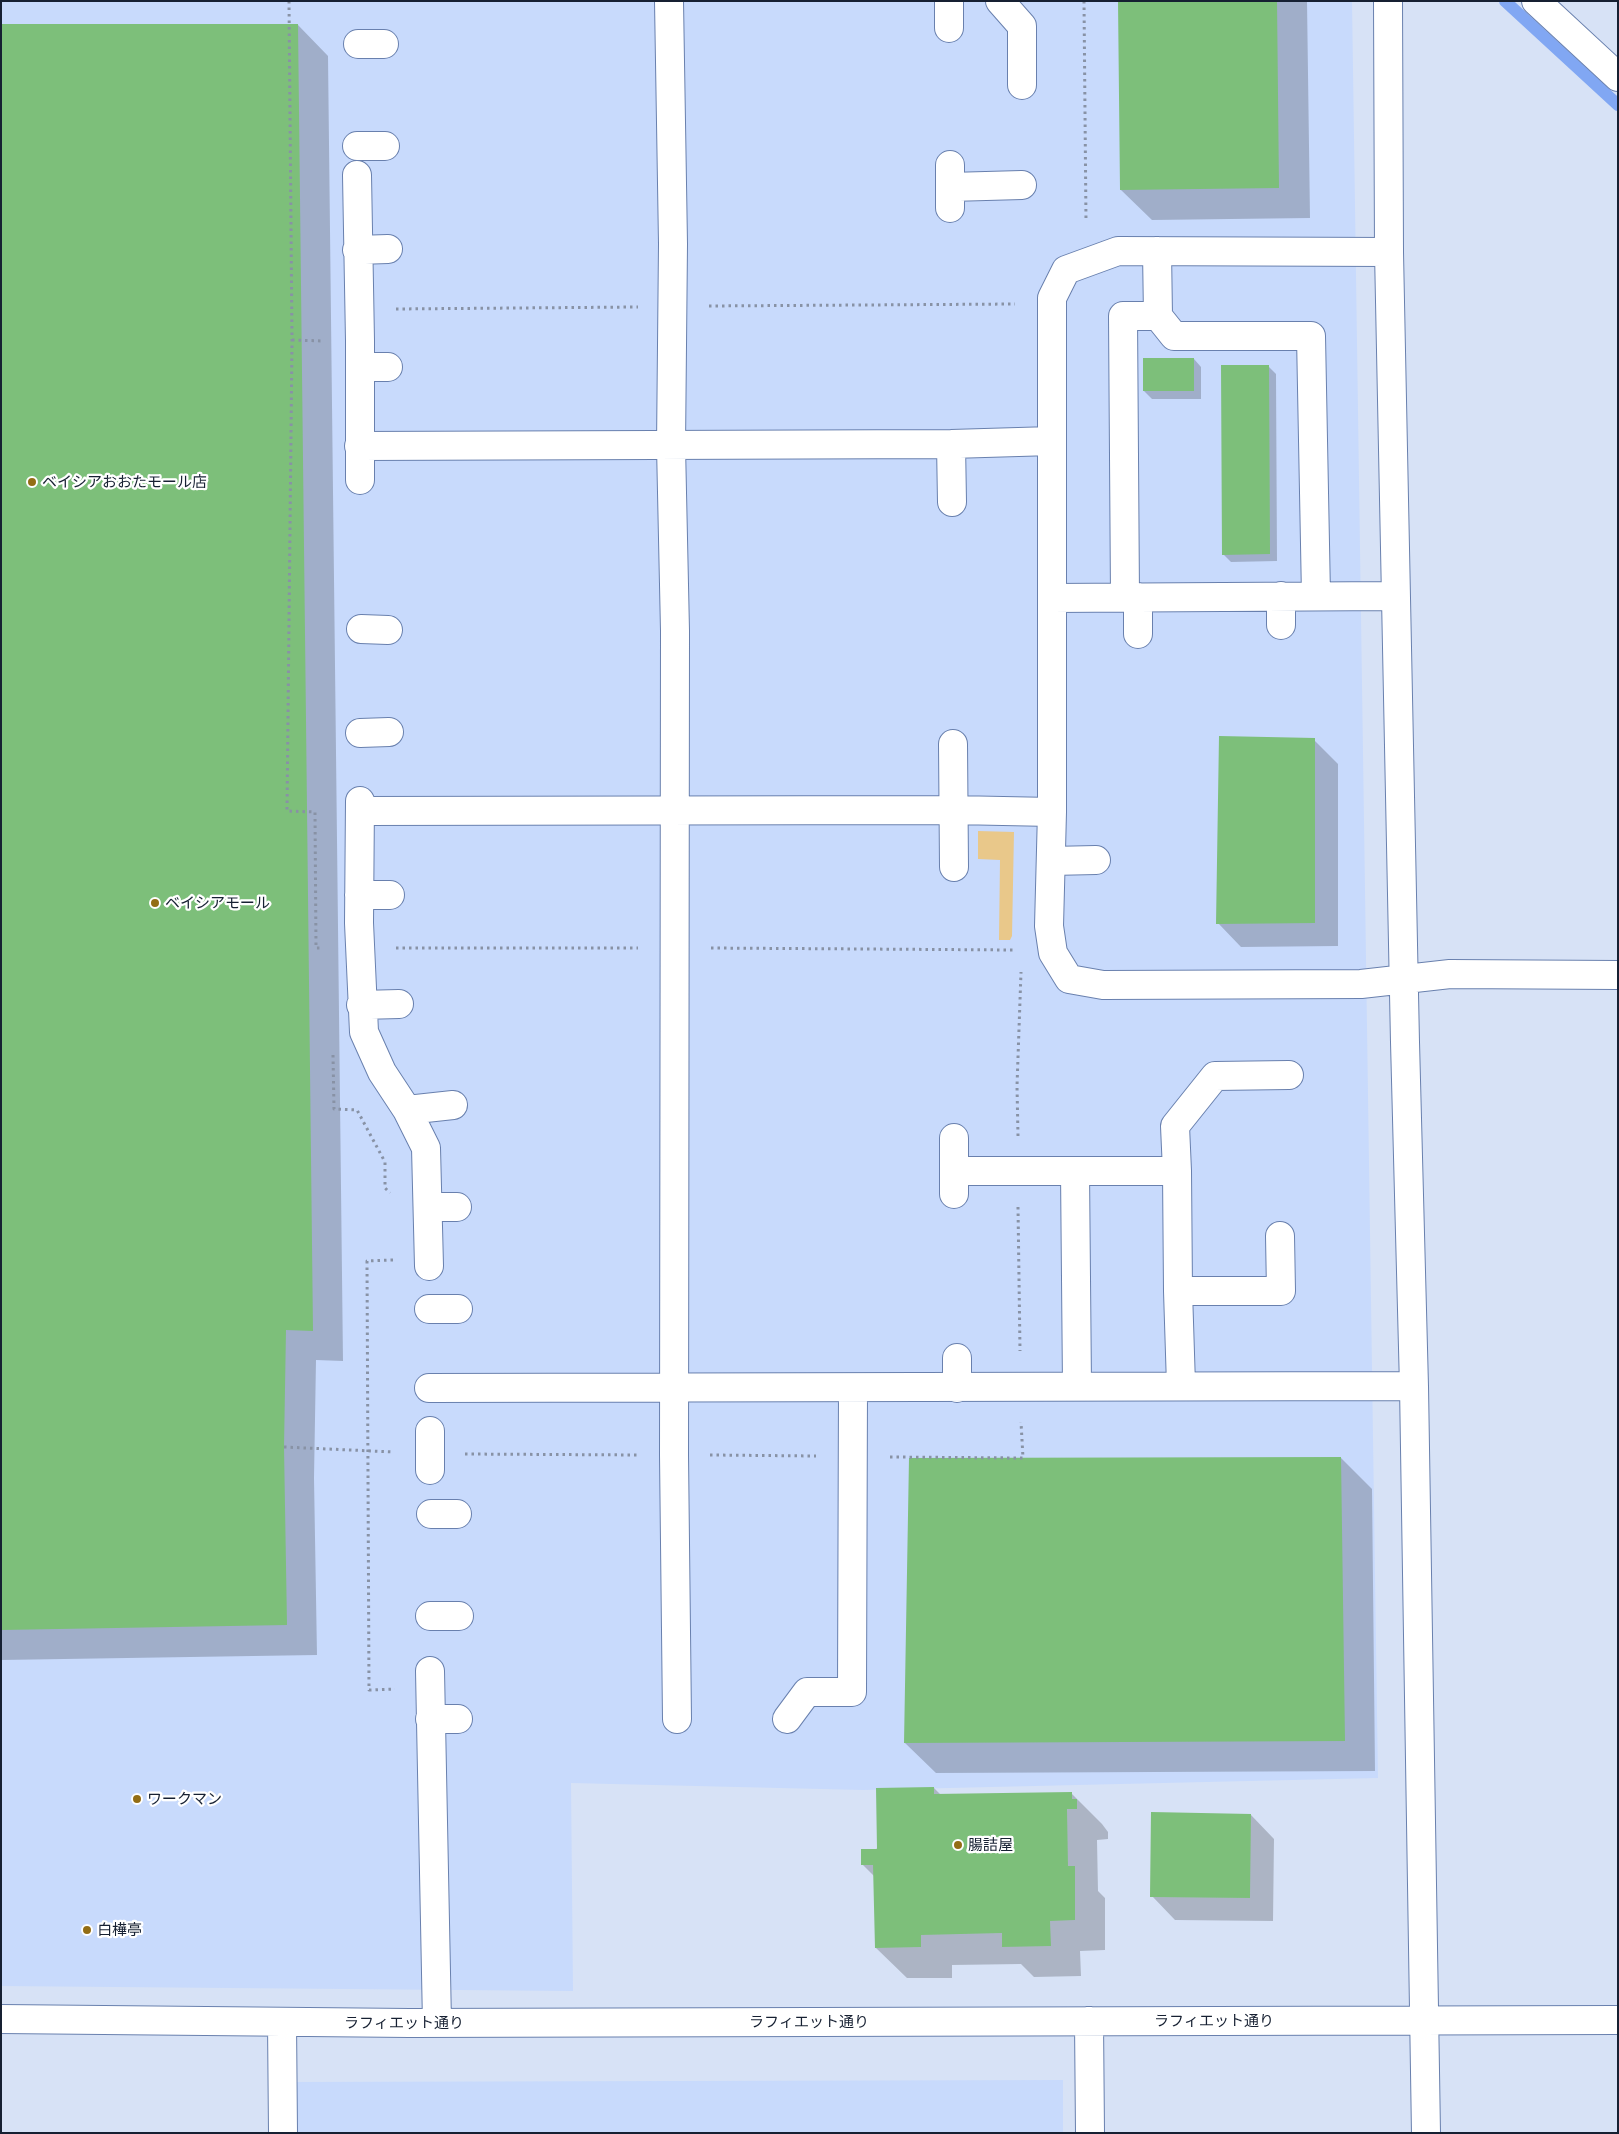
<!DOCTYPE html>
<html>
<head>
<meta charset="utf-8">
<style>
  body { margin:0 }
  #map { position:relative; width:1619px; height:2134px; overflow:hidden; background:#d7e2f6; font-family:"Golos Text",sans-serif }
  canvas { display:block }
  .frame { position:absolute; inset:0; border:2px solid #162032; pointer-events:none }
</style>
</head>
<body>
<div id="map">
<canvas width="1619" height="2134"></canvas>
<div class="frame"></div>
</div>
<script>
const c = document.querySelector('canvas').getContext('2d');
c.lineJoin = 'round';
function fill(path, color) {
  c.fillStyle = color;
  c.fill(path, 'evenodd');
}
function toPath(rows) {
  const path = new Path2D();
  for (const r of rows) {
    path.moveTo(r[0], r[1]);
    for (let i = 2; i < r.length; i += 2) path.lineTo(r[i], r[i + 1]);
  }
  return path;
}
function strokePath(path, color, width, dash) {
  c.strokeStyle = color;
  c.lineWidth = width;
  c.lineCap = dash ? 'butt' : 'round';
  c.setLineDash(dash || []);
  c.stroke(path);
}
function drawText(font, color, halo, rows, align = 'center') {
  c.font = font + ' "Golos Text","Noto Sans JP",sans-serif';
  c.lineWidth = 4.5;
  c.setLineDash([]);
  c.textBaseline = 'middle';
  c.strokeStyle = halo;
  c.fillStyle = color;
  for (const [text, x, y, turn = 0] of rows) {
    c.save();
    c.translate(x, y);
    c.rotate((+turn || 0) * Math.PI / 180);
    c.textAlign = isNaN(turn) ? turn : align;
    if (halo) c.strokeText(text, 0, 0);
    c.fillText(text, 0, 0);
    c.restore();
  }
}
const built = toPath([
  [1,1,1352,1,1378,1778,863,1790,571,1783,573,1991,1,1986],
  [1063,2080,1063,2133,293,2133,293,2082]
]);
const green = toPath([
  [978,831,1014,832,1012,936,1010,940,999,940,1000,860,978,859]
]);
const shadow = toPath([
  [1119,1,1307,1,1310,218,1152,220,1121,190],
  [1,25,298,25,328,56,343,1361,316,1360,314,1478,317,1655,1,1660],
  [1194,359,1201,367,1201,399,1152,399,1144,391],
  [1268,366,1276,374,1277,561,1231,562,1223,554],
  [1314,740,1338,764,1338,946,1241,947,1218,923],
  [1341,1458,1372,1489,1375,1771,936,1773,905,1743],
  [934,1788,941,1795,1071,1793,1102,1824,1108,1832,1108,1839,1097,1840,1098,1891,1105,1898,1105,1950,1080,1951,1081,1976,1034,1977,1021,1964,952,1965,952,1978,907,1978,876,1948,875,1877,862,1864],
  [1251,1815,1274,1839,1273,1921,1175,1920,1152,1896]
]);
const stream = toPath([
  [1505,1,1618,105]
]);
const building = toPath([
  [1118,1,1277,1,1279,188,1120,190],
  [1,24,298,24,313,1331,286,1330,284,1447,287,1625,1,1630],
  [1143,358,1194,358,1194,391,1143,391],
  [1221,365,1269,365,1270,554,1222,555],
  [1219,736,1315,738,1315,923,1216,924],
  [1341,1457,1345,1741,904,1743,909,1458],
  [934,1787,934,1794,1072,1792,1072,1799,1077,1799,1077,1809,1067,1809,1068,1866,1075,1866,1075,1920,1050,1921,1051,1946,1002,1947,1002,1933,921,1935,921,1947,875,1948,873,1865,861,1865,861,1849,877,1849,876,1788],
  [1151,1812,1251,1814,1250,1898,1150,1897]
]);
const path = toPath([
  [289,1,292,340,287,811,315,812,316,948,323,948],
  [1084,1,1086,222],
  [709,306,1015,304],
  [396,309,638,307],
  [292,340,324,341],
  [396,948,638,948],
  [711,948,1015,950],
  [333,1055,334,1109,357,1110,385,1162,385,1188,390,1193],
  [1018,1136,1017,1086,1021,972],
  [1018,1207,1020,1351],
  [393,1260,367,1261,369,1690,395,1689],
  [284,1447,394,1452],
  [465,1454,639,1455],
  [710,1455,816,1456],
  [890,1457,1023,1458,1021,1422]
]);
const minor = toPath([
  [669,1,673,244,671,446,675,631,674,1455,677,1719],
  [949,1,949,28],
  [1000,1,1022,26,1022,85],
  [1388,1,1389,252,1405,1042,1414,1386,1426,2133],
  [1536,1,1618,77],
  [358,44,384,44],
  [357,146,385,146],
  [950,165,950,208],
  [357,175,360,341,360,480],
  [950,187,1022,185],
  [357,250,388,249],
  [1389,252,1118,251,1066,270,1052,298,1052,812,1049,926,1053,953,1069,979,1103,985,1361,984,1450,974,1618,975],
  [1158,316,1174,336,1311,336,1316,596],
  [360,367,388,367],
  [951,444,952,502],
  [359,446,951,444,1052,441],
  [1281,596,1281,625],
  [1125,597,1123,316,1158,316,1157,251],
  [1138,597,1138,634],
  [1052,598,1395,596],
  [361,629,388,630],
  [360,733,389,732],
  [953,744,954,867],
  [360,801,359,923,364,1032,382,1072,407,1110,426,1148,429,1266],
  [360,811,954,810,1052,812],
  [1051,861,1096,860],
  [359,895,390,895],
  [361,1005,399,1004],
  [407,1110,453,1105],
  [954,1138,954,1194],
  [954,1171,1075,1171,1077,1386],
  [1075,1171,1177,1171,1178,1291],
  [1177,1171,1175,1126,1215,1076,1289,1075],
  [429,1207,457,1207],
  [429,1309,458,1309],
  [957,1358,957,1388],
  [1181,1385,1178,1291,1281,1291,1280,1236],
  [429,1388,1414,1386],
  [430,1431,430,1470],
  [431,1514,457,1514],
  [430,1616,459,1616],
  [430,1671,437,2023],
  [430,1719,458,1719],
  [787,1719,807,1692,852,1692,853,1388],
  [1,2019,410,2023,1618,2020],
  [1089,2021,1090,2133],
  [282,2022,283,2133]
]);
const markers = [
  [32,482,5,"#936d15"],
  [155,903,5,"#936d15"],
  [137,1799,5,"#936d15"],
  [958,1845,5,"#936d15"],
  [87,1930,5,"#936d15"]
];
const poiNames = [
  ["ベイシアおおたモール店",42,482],
  ["ベイシアモール",165,903],
  ["ワークマン",147,1799],
  ["腸詰屋",968,1845],
  ["白樺亭",97,1930]
];
const streetNames = [
  ["ラフィエット通り",1214,2021],
  ["ラフィエット通り",809,2022],
  ["ラフィエット通り",404,2023]
];
fill(built, '#c8dafc');
fill(green, '#e9c88a');
fill(shadow, '#0003');
strokePath(stream, '#81a7f3', 12);
fill(building, '#7dbf7a');
strokePath(minor, '#6980ae', 30);
strokePath(path, '#8892a5', 3, [2.5, 4]);
strokePath(minor, '#fff', 28);
for (const [x, y, r, color] of markers) {
  const dot = new Path2D();
  dot.arc(x, y, r, 0, 2 * Math.PI);
  c.fillStyle = color;
  c.fill(dot);
  strokePath(dot, '#fff', 2);
}
drawText('15px', '#162032', '#fff', poiNames, 'left');
drawText('15px', '#162032', '#fff', streetNames);
</script>
</body>
</html>
